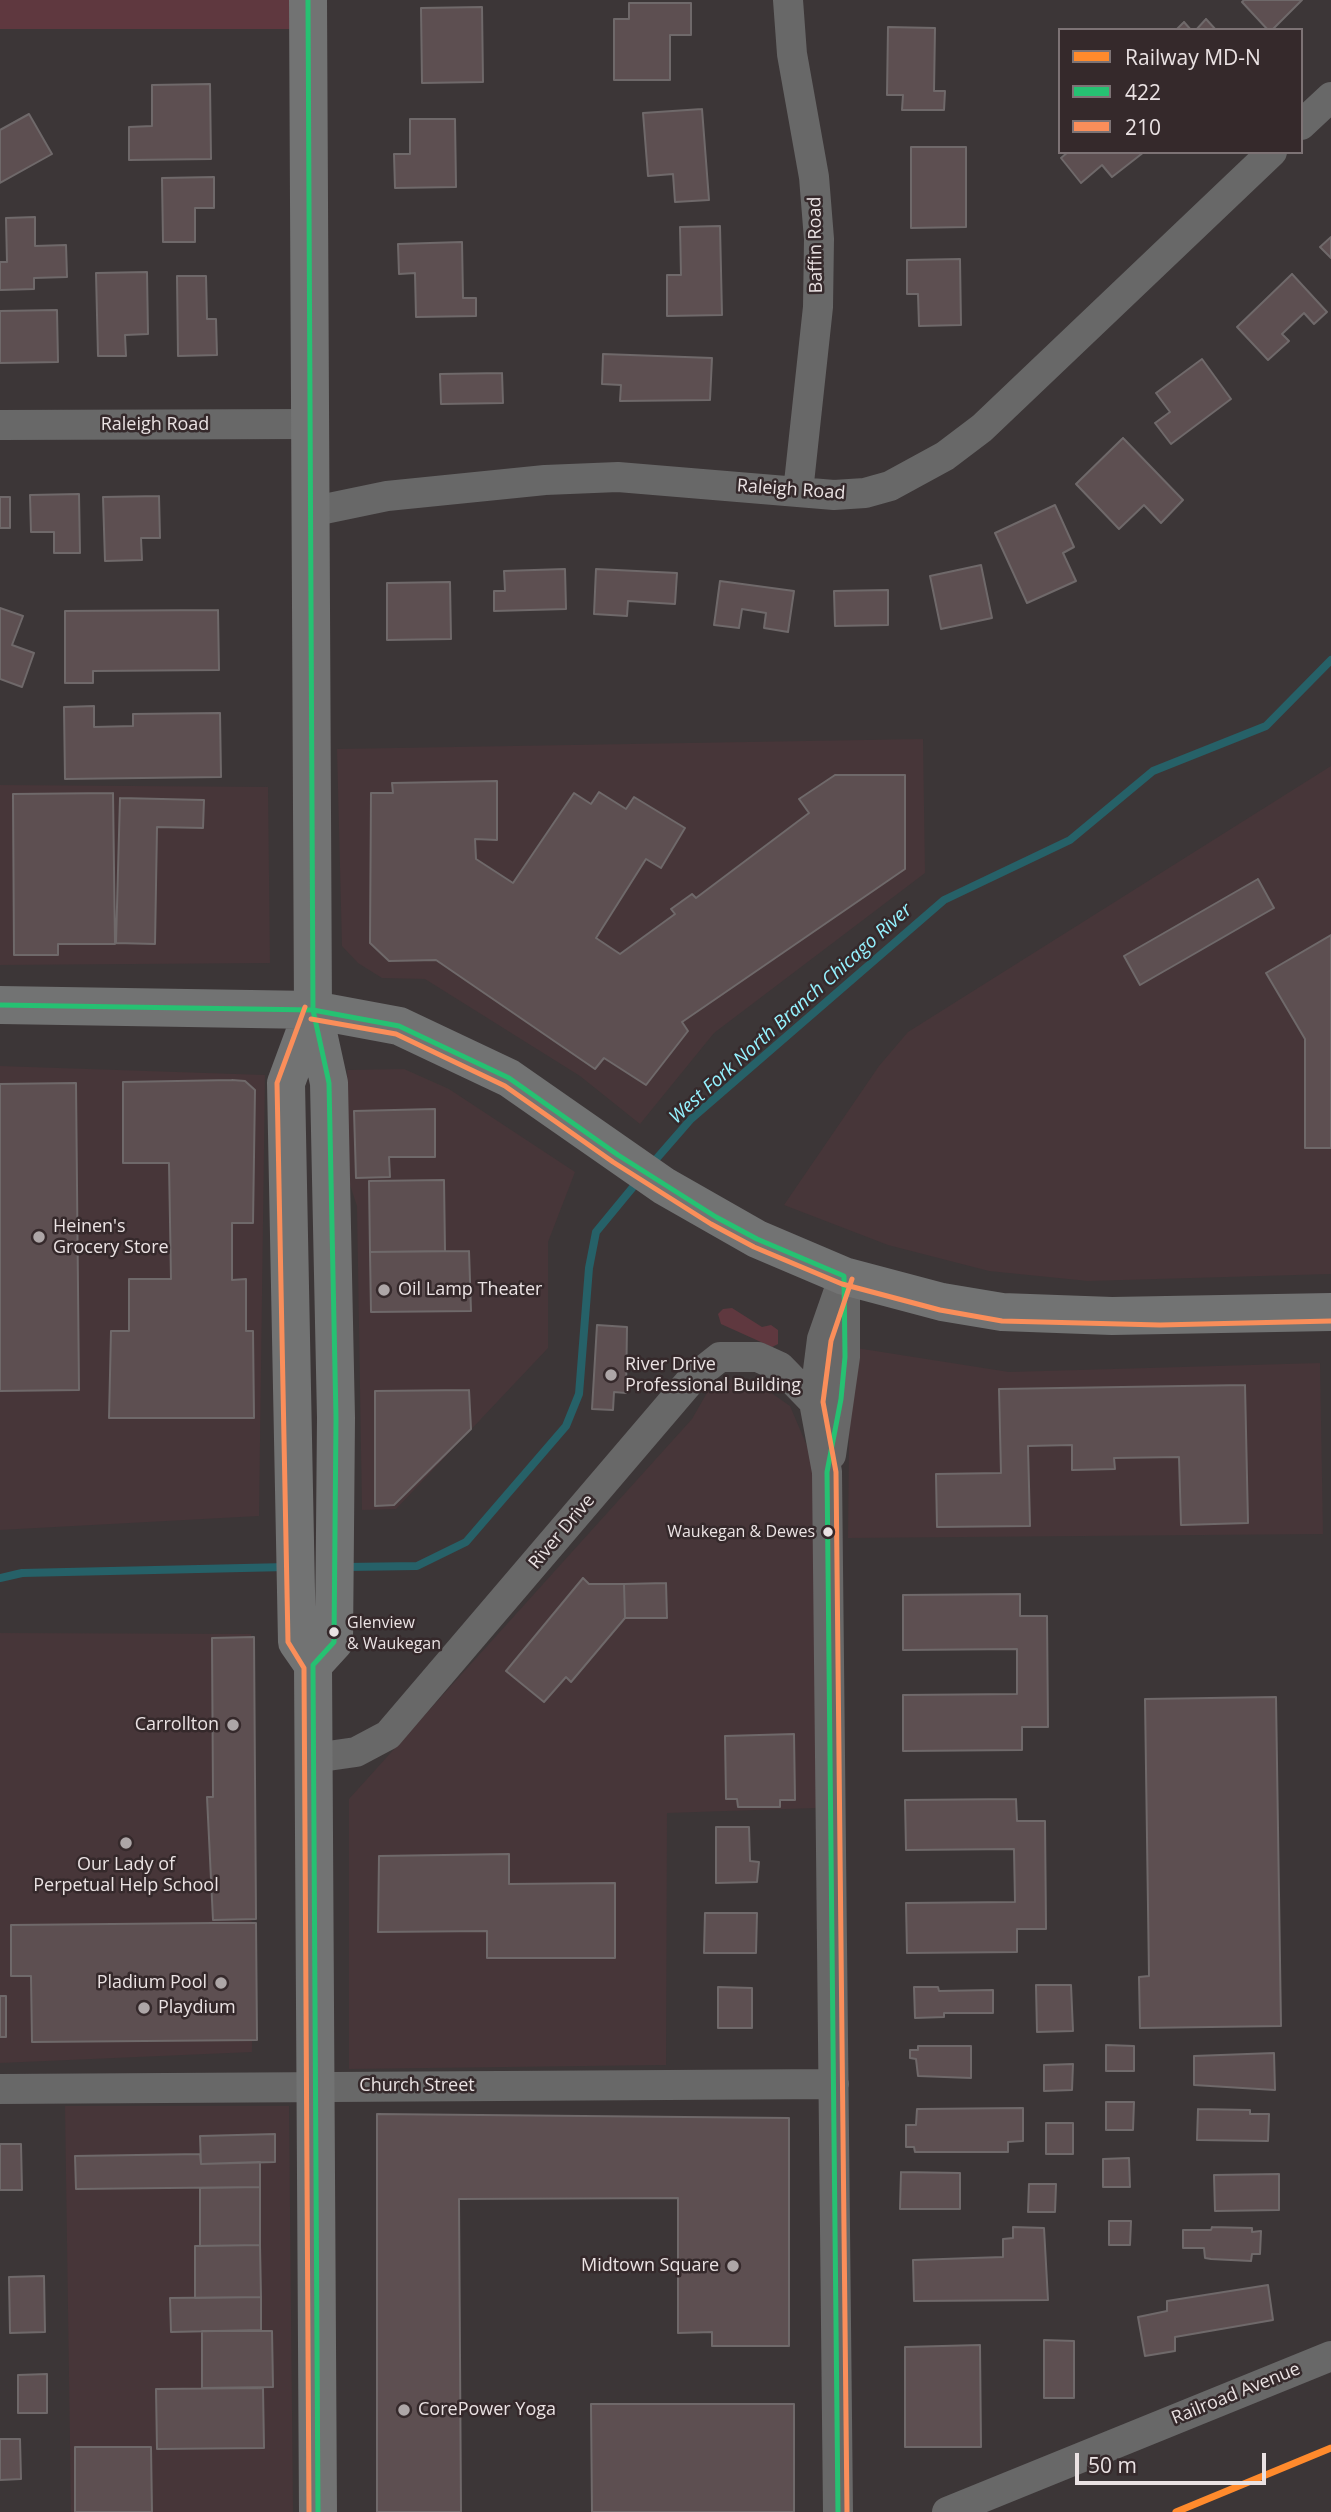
<!DOCTYPE html>
<html>
<head>
<meta charset="utf-8">
<style>
  body { margin:0 }
  #map { position:relative; width:1331px; height:2512px; overflow:hidden; background:#3c3637; font-family:"Open Sans",sans-serif }
  canvas { display:block }
  .legend { position:absolute; left:1058px; top:28px; width:245px; height:126px; box-sizing:border-box; background:#35292b; border:2px solid #7d7375; margin:0; padding:9px 12px; list-style:none; font-size:21px; color:#eae2e3 }
  .legend li { display:flex; align-items:center; gap:14px; height:35px }
  .legend b { width:35px; border:2px solid #7d7375 }
  .scale { position:absolute; left:1075px; top:2453px; width:191px; height:32px; box-sizing:border-box; border:4px solid #eae2e3; border-top:0; padding-left:9px; font-size:21px; line-height:24px; white-space:nowrap; color:#eae2e3; -webkit-text-stroke:5px #35292b; paint-order:stroke }
</style>
</head>
<body>
<div id="map">
<canvas width="1331" height="2512"></canvas>
<ul class="legend">
<li><b style="height:9px;background:#ff8a2c"></b>Railway MD-N</li>
<li><b style="height:9px;background:#26c172"></b>422</li>
<li><b style="height:9px;background:#fa8e5a"></b>210</li>
</ul>
<div class="scale">50 m</div>
</div>
<script>
const c = document.querySelector('canvas').getContext('2d');
c.lineJoin = 'round';
function fill(path, color) {
  c.fillStyle = color;
  c.fill(path, 'evenodd');
}
function toPath(rows) {
  const path = new Path2D();
  for (const r of rows) {
    path.moveTo(r[0], r[1]);
    for (let i = 2; i < r.length; i += 2) path.lineTo(r[i], r[i + 1]);
  }
  return path;
}
function strokePath(path, color, width, dash) {
  c.strokeStyle = color;
  c.lineWidth = width;
  c.lineCap = dash ? 'butt' : 'round';
  c.setLineDash(dash || []);
  c.stroke(path);
}
function drawText(font, color, halo, rows, align = 'center') {
  c.font = font + ' "Open Sans",sans-serif';
  c.lineWidth = 5;
  c.setLineDash([]);
  c.textBaseline = 'middle';
  c.strokeStyle = halo;
  c.fillStyle = color;
  for (const [text, x, y, turn = 0] of rows) {
    c.save();
    c.translate(x, y);
    c.rotate((+turn || 0) * Math.PI / 180);
    c.textAlign = isNaN(turn) ? turn : align;
    if (halo) c.strokeText(text, 0, 0);
    c.fillText(text, 0, 0);
    c.restore();
  }
}
const built = toPath([
  [923,739,925,873,714,1033,640,1124,580,1076,425,979,382,978,358,963,342,946,337,749],
  [1331,766,1331,1274,1088,1281,989,1271,888,1245,784,1205,879,1066,908,1032],
  [0,785,268,787,270,963,0,965],
  [0,1066,265,1075,259,1516,0,1530],
  [404,1069,449,1089,575,1172,548,1242,548,1348,396,1509,362,1510,357,1206,349,1182,347,1070],
  [850,1347,1009,1372,1320,1363,1323,1534,848,1538],
  [737,1378,760,1385,790,1406,816,1467,816,1808,667,1813,666,2065,349,2069,349,1799,692,1419,712,1384],
  [0,1633,251,1634,252,2052,0,2063],
  [65,2106,289,2106,293,2512,71,2512]
]);
const green = toPath([
  [0,0,289,0,290,29,0,29],
  [732,1308,762,1327,771,1325,778,1330,778,1344,772,1347,721,1324,718,1314,723,1309]
]);
const stream = toPath([
  [651,1165,691,1119,944,900,1070,840,1153,771,1266,726,1331,660],
  [345,1567,417,1566,466,1542,566,1426,579,1394,589,1268,596,1232,638,1181],
  [0,1578,22,1573,287,1567]
]);
const building = toPath([
  [1244,0,1302,0,1272,30,1268,30,1242,2,1244,0],
  [629,3,691,3,691,35,670,35,670,80,614,80,614,19,629,19,629,3],
  [482,7,483,82,422,83,421,8,482,7],
  [1206,19,1216,30,1196,30,1206,19],
  [1184,22,1191,30,1176,30,1184,22],
  [888,27,935,28,934,91,945,91,944,110,902,110,903,95,887,95,888,27],
  [210,84,211,159,129,160,129,127,152,126,152,85,210,84],
  [702,109,709,200,675,202,673,174,648,176,643,113,702,109],
  [29,114,52,154,0,183,0,130,29,114],
  [410,119,455,119,456,187,395,188,394,154,410,154,410,119],
  [911,147,966,147,966,227,911,228,911,147],
  [1068,152,1144,152,1112,177,1102,165,1081,183,1061,158,1068,152],
  [214,177,214,208,195,208,195,242,163,242,162,178,214,177],
  [35,217,35,246,66,245,67,277,34,278,34,289,0,290,0,262,7,262,6,218,35,217],
  [720,226,722,315,667,316,667,275,681,275,680,227,720,226],
  [1331,237,1331,258,1320,247,1331,237],
  [462,242,463,298,476,298,476,316,416,317,415,273,399,274,398,244,462,242],
  [960,259,961,325,919,326,918,294,907,294,907,260,960,259],
  [147,272,148,334,125,335,126,356,98,356,96,273,147,272],
  [1292,274,1327,312,1314,324,1304,313,1282,334,1289,341,1268,360,1237,327,1292,274],
  [177,276,206,276,207,319,216,319,217,355,178,356,177,276],
  [57,310,58,362,0,363,0,311,57,310],
  [603,354,712,358,710,400,620,401,621,385,602,384,603,354],
  [1202,359,1231,399,1171,444,1155,423,1170,412,1156,393,1202,359],
  [502,373,503,403,441,404,440,374,502,373],
  [1123,438,1183,500,1161,523,1144,505,1119,529,1076,484,1123,438],
  [79,494,80,553,54,553,54,532,31,532,30,495,79,494],
  [159,496,160,538,141,538,142,560,105,561,103,497,159,496],
  [0,497,10,497,10,528,0,528,0,497],
  [1055,505,1074,547,1063,553,1076,581,1027,603,995,533,1055,505],
  [981,565,992,618,941,629,930,576,981,565],
  [565,569,566,609,494,611,494,591,505,591,504,571,565,569],
  [596,569,677,573,675,604,628,601,627,616,594,614,596,569],
  [720,581,794,591,788,632,764,628,766,613,742,609,739,628,714,625,720,581],
  [450,582,451,639,387,640,387,583,450,582],
  [888,590,888,625,835,626,834,591,888,590],
  [0,608,23,616,12,645,34,653,22,687,0,679,0,608],
  [218,610,219,670,93,671,93,683,65,683,65,611,218,610],
  [94,706,94,727,133,726,133,714,220,713,221,777,65,779,64,707,94,706],
  [835,775,905,775,905,869,682,1022,688,1031,646,1085,604,1058,595,1069,436,960,389,961,370,943,371,793,393,793,392,783,497,781,497,840,475,839,476,859,513,883,574,793,591,804,599,792,626,809,634,797,685,828,661,868,646,859,596,938,620,954,675,914,671,909,692,894,696,898,809,813,799,799,835,775],
  [113,793,115,944,58,944,58,955,14,955,13,794,113,793],
  [120,798,204,800,203,828,157,827,155,944,116,943,120,798],
  [1258,879,1274,908,1140,985,1124,956,1258,879],
  [1331,935,1331,1148,1305,1148,1305,1039,1266,973,1331,935],
  [232,1080,245,1081,255,1090,253,1223,232,1223,232,1280,246,1279,246,1331,253,1331,254,1418,109,1418,111,1331,129,1331,129,1279,171,1279,169,1163,123,1163,123,1082,232,1080],
  [76,1083,79,1390,0,1391,0,1084,76,1083],
  [435,1109,435,1157,389,1157,390,1177,356,1178,354,1111,435,1109],
  [444,1180,445,1251,370,1252,369,1181,444,1180],
  [469,1251,471,1311,371,1312,370,1252,469,1251],
  [597,1325,627,1327,626,1393,614,1392,613,1410,592,1409,597,1325],
  [1245,1385,1248,1523,1181,1525,1179,1457,1114,1458,1115,1469,1072,1470,1072,1445,1028,1446,1030,1526,937,1527,936,1474,1001,1473,999,1389,1245,1385],
  [469,1390,471,1429,394,1505,375,1506,375,1391,469,1390],
  [583,1578,589,1584,624,1584,625,1618,571,1682,566,1677,544,1702,506,1671,583,1578],
  [666,1583,667,1618,625,1618,624,1584,666,1583],
  [1020,1594,1020,1616,1047,1616,1048,1727,1022,1727,1022,1750,903,1751,903,1695,1017,1694,1017,1649,903,1650,903,1595,1020,1594],
  [254,1637,256,1919,213,1920,207,1797,213,1797,212,1638,254,1637],
  [1276,1697,1281,2026,1140,2028,1139,1977,1149,1976,1145,1699,1276,1697],
  [794,1734,795,1800,780,1800,780,1807,738,1807,737,1799,726,1799,725,1736,794,1734],
  [1016,1799,1017,1821,1045,1821,1046,1929,1017,1929,1017,1952,907,1953,906,1903,1015,1902,1014,1849,906,1850,905,1800,1016,1799],
  [716,1827,749,1827,750,1861,759,1862,757,1882,716,1883,716,1827],
  [509,1854,509,1884,615,1883,615,1958,487,1958,487,1931,378,1932,379,1856,509,1854],
  [705,1913,757,1913,756,1953,704,1953,705,1913],
  [213,1923,256,1923,257,2040,32,2042,31,1976,11,1976,11,1925,213,1923],
  [1036,1985,1071,1985,1073,2031,1037,2032,1036,1985],
  [718,1987,752,1988,752,2028,718,2028,718,1987],
  [914,1987,938,1987,939,1991,993,1990,993,2013,944,2013,944,2017,915,2018,914,1987],
  [0,1996,6,1996,6,2037,0,2037,0,1996],
  [1106,2045,1134,2046,1134,2071,1106,2071,1106,2045],
  [918,2046,971,2046,971,2078,918,2076,916,2059,910,2058,910,2050,918,2050,918,2046],
  [1274,2053,1275,2090,1194,2085,1194,2056,1274,2053],
  [1073,2064,1072,2090,1044,2091,1044,2065,1073,2064],
  [1106,2102,1134,2102,1133,2130,1106,2130,1106,2102],
  [1023,2108,1023,2141,1008,2142,1008,2152,915,2152,914,2147,906,2147,906,2125,916,2125,917,2109,1023,2108],
  [1198,2109,1250,2110,1250,2114,1269,2114,1268,2141,1197,2140,1198,2109],
  [377,2114,789,2118,789,2346,712,2346,712,2332,678,2333,678,2198,459,2199,461,2512,377,2512,377,2114],
  [1046,2123,1073,2123,1073,2154,1046,2154,1046,2123],
  [275,2134,275,2162,201,2164,200,2136,275,2134],
  [0,2144,21,2144,22,2190,0,2190,0,2144],
  [200,2154,201,2164,260,2162,260,2187,76,2189,75,2156,200,2154],
  [1129,2158,1130,2187,1103,2187,1103,2159,1129,2158],
  [901,2172,960,2173,960,2209,900,2209,901,2172],
  [1279,2174,1279,2210,1215,2211,1214,2175,1279,2174],
  [1029,2184,1056,2184,1055,2212,1028,2212,1029,2184],
  [260,2187,260,2245,200,2246,200,2188,260,2187],
  [1109,2221,1131,2221,1130,2245,1109,2245,1109,2221],
  [1013,2227,1044,2228,1048,2300,914,2301,913,2260,1003,2257,1003,2239,1013,2238,1013,2227],
  [1212,2227,1252,2228,1252,2232,1261,2231,1260,2254,1252,2254,1251,2261,1211,2259,1205,2258,1204,2248,1183,2248,1183,2230,1211,2230,1212,2227],
  [260,2245,261,2297,195,2298,195,2246,260,2245],
  [44,2276,45,2332,10,2333,9,2277,44,2276],
  [1268,2285,1273,2320,1175,2337,1175,2351,1145,2356,1138,2317,1167,2311,1167,2301,1268,2285],
  [261,2297,261,2330,171,2332,170,2298,261,2297],
  [202,2331,272,2331,273,2387,202,2388,202,2331],
  [1044,2340,1074,2341,1074,2398,1044,2398,1044,2340],
  [980,2345,981,2447,905,2447,905,2347,980,2345],
  [47,2374,47,2413,18,2413,18,2375,47,2374],
  [263,2388,264,2448,157,2449,156,2389,263,2388],
  [591,2404,794,2404,794,2512,592,2512,591,2404],
  [0,2439,20,2439,21,2479,0,2480,0,2439],
  [75,2447,151,2447,152,2512,75,2512,75,2447]
]);
const minor = toPath([
  [788,0,792,54,814,177,819,239,818,307,798,492],
  [1301,125,1331,97],
  [0,425,311,424],
  [310,512,387,496,545,480,618,477,834,495,865,493,890,486,945,456,982,428,1272,152],
  [831,1455,845,1357,845,1292],
  [314,1758,356,1752,388,1735,691,1380,720,1357,758,1357,780,1367,814,1402],
  [0,2089,834,2084],
  [838,2512,827,1472,814,1402,822,1339,844,1276],
  [947,2512,1331,2356]
]);
const major = toPath([
  [308,0,313,1010,329,1083,336,1418,334,1642,313,1665],
  [0,1005,313,1010,399,1026,509,1078,664,1186,757,1239,844,1276,942,1302,1002,1312,1112,1316,1331,1312],
  [313,1010,286,1083,297,1642,313,1665,318,2512]
]);
const bus1 = toPath([
  [308,0,313,1010,329,1083,336,1418,334,1642,313,1665,318,2512],
  [0,1005,313,1010,399,1026,509,1078,618,1155,716,1217,757,1239,844,1276,845,1357,841,1399,827,1472,838,2512]
]);
const bus2 = toPath([
  [305,1007,277,1083,288,1642,304,1668,309,2512],
  [311,1019,396,1034,505,1086,613,1162,711,1224,754,1247,842,1284,940,1310,1002,1321,1160,1325,1331,1321],
  [847,2512,836,1472,823,1402,831,1341,852,1279]
]);
const rail1 = toPath([
  [1176,2512,1331,2448]
]);
const markers = [
  [39,1237,7,"#ada6a7"],
  [384,1290,7,"#ada6a7"],
  [611,1375,7,"#ada6a7"],
  [828,1532,6,"#eae2e3"],
  [334,1632,6,"#eae2e3"],
  [233,1725,7,"#ada6a7"],
  [126,1843,7,"#ada6a7"],
  [221,1983,7,"#ada6a7"],
  [144,2008,7,"#ada6a7"],
  [733,2266,7,"#ada6a7"],
  [404,2410,7,"#ada6a7"]
];
const busNames = [
  ["Waukegan & Dewes",815,1532],
  ["Glenview",347,1623,"left"],
  ["& Waukegan",347,1644,"left"]
];
const streetNames = [
  ["Baffin Road",816,245,-91],
  ["Raleigh Road",155,425],
  ["Raleigh Road",791,490,4],
  ["River Drive",562,1532,-50],
  ["Church Street",417,2086],
  ["Railroad Avenue",1236,2394,-22]
];
const poiNames = [
  ["Heinen's",53,1227],
  ["Grocery Store",53,1248],
  ["Oil Lamp Theater",398,1290],
  ["River Drive",625,1365],
  ["Professional Building",625,1386],
  ["Carrollton",219,1725,"right"],
  ["Our Lady of",126,1865,"center"],
  ["Perpetual Help School",126,1886,"center"],
  ["Pladium Pool",207,1983,"right"],
  ["Playdium",158,2008],
  ["Midtown Square",719,2266,"right"],
  ["CorePower Yoga",418,2410]
];
const waterNames = [
  ["West Fork North Branch Chicago River",791,1014,-42]
];
fill(built, '#473639');
fill(green, '#5f383f');
strokePath(stream, '#266168', 8);
fill(building, '#5d4f51');
strokePath(building, '#6f696a', 2);
strokePath(minor, '#686868', 30);
strokePath(major, '#727373', 38);
strokePath(bus1, '#26c172', 5);
strokePath(bus2, '#fa8e5a', 5);
strokePath(rail1, '#ff8a2c', 7);
for (const [x, y, r, color] of markers) {
  const dot = new Path2D();
  dot.arc(x, y, r, 0, 2 * Math.PI);
  c.fillStyle = color;
  c.fill(dot);
  strokePath(dot, '#35292b', 2.5);
}
drawText('16px', '#eae2e3', '#35292b', busNames, 'right');
drawText('18px', '#eae2e3', '#35292b', streetNames);
drawText('18px', '#eae2e3', '#35292b', poiNames, 'left');
drawText('italic 19px', '#95f2ff', '#35292b', waterNames);
</script>
</body>
</html>
